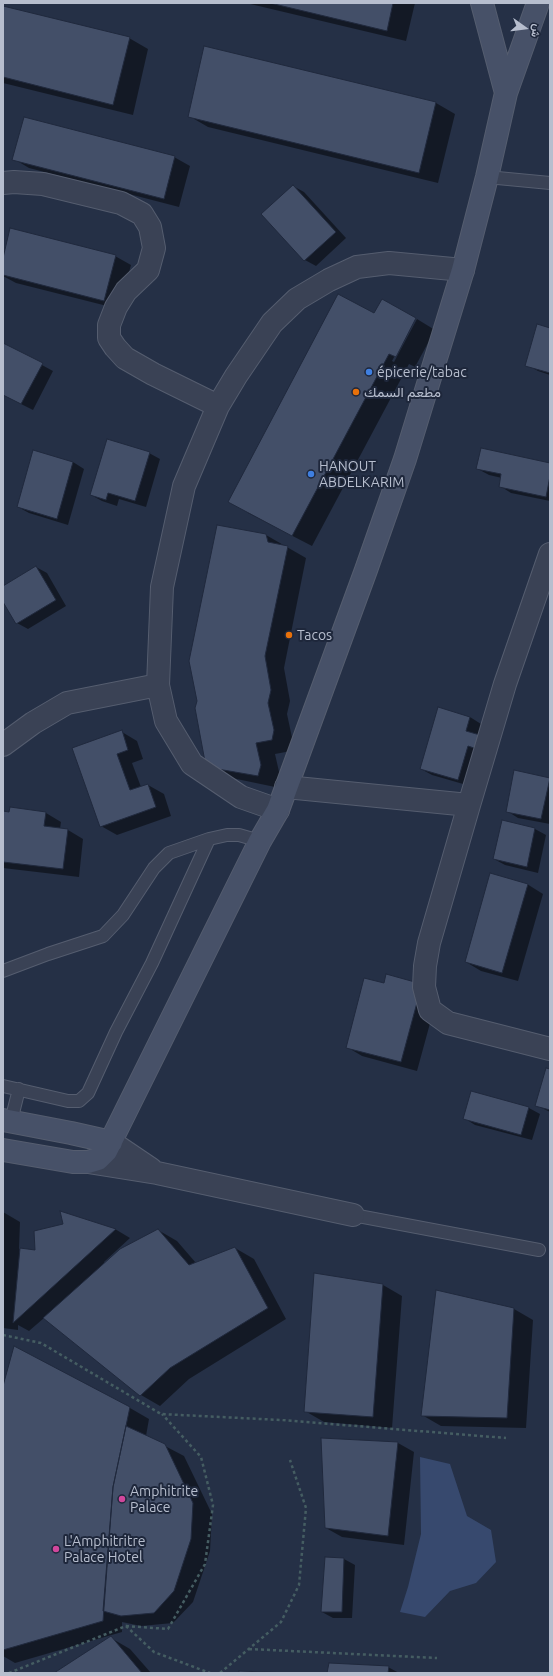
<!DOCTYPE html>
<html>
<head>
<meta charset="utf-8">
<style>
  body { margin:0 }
  #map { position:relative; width:553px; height:1676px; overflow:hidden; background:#253046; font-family:Ubuntu,Vazirmatn,sans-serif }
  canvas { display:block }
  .frame { position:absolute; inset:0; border:4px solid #b7bece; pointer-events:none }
  .north { position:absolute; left:505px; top:8px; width:40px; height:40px; -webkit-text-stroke:3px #1e273b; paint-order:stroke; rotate:104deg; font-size:11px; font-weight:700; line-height:16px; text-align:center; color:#b7bece }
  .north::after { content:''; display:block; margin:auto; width:14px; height:18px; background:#b7bece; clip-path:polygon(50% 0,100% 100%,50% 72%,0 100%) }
</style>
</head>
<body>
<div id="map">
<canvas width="553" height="1676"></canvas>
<div class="frame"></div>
<div class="north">ش</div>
</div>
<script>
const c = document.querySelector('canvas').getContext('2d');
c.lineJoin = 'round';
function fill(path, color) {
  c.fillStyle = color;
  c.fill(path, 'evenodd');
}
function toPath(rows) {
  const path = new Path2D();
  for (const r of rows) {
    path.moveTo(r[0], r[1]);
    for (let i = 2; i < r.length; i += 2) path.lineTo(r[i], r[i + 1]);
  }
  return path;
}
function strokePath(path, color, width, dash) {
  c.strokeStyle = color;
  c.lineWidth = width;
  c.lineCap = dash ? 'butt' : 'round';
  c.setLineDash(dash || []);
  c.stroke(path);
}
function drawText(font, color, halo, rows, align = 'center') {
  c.font = font + ' Ubuntu,Vazirmatn,sans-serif';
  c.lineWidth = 4;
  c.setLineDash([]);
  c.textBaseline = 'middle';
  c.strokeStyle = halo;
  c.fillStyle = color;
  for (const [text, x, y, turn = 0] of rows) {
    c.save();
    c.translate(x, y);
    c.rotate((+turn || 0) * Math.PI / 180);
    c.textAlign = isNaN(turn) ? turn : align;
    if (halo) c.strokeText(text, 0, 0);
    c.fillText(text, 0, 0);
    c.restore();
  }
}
const water = toPath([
  [420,1457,450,1464,467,1516,491,1530,496,1562,476,1583,450,1591,425,1617,400,1612,408,1587,421,1534]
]);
const shadow = toPath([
  [246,3,415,3,406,41],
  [3,7,129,38,148,49,133,115,3,83],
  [436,103,455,114,438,183,208,127,189,116],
  [174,157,190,166,179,207,29,168,14,159],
  [293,186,304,192,346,238,316,266,305,260,263,214],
  [115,256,131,265,119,309,16,283,3,276,3,262],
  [375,314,415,318,392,361,394,362,417,319,435,330,415,367,409,364,312,546,248,513],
  [550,329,550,375,538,371,527,365],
  [3,344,53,371,33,410,3,395],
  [149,453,160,459,146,507,119,499,117,506,102,501,91,495],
  [73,462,84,469,68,525,29,513,18,507],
  [550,464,550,501,511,493,500,486,502,478,489,475,478,469],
  [266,535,306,558,284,668,290,701,287,714,293,742,291,751,275,754,280,776,275,787,227,777,207,766],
  [36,567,47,573,66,606,28,629,17,623,3,600,3,587],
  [439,709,470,717,481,724,470,786,432,775,421,769],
  [122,732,137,741,143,759,132,763,141,787,148,785,164,794,171,816,117,835,101,826],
  [549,778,550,824,518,818,507,811],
  [3,812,46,813,61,822,60,829,68,830,83,839,79,877,3,868],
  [502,822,535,829,546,835,538,873,505,865,494,859],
  [527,884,543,894,518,981,481,971,466,962],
  [385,985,422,985,438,994,417,1071,362,1056,347,1047],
  [550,1070,550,1112,536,1105],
  [529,1108,540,1114,532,1140,475,1125,464,1118],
  [3,1212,20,1222,19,1249,36,1251,115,1229,130,1238,104,1262,105,1264,158,1230,177,1241,196,1263,235,1248,254,1259,286,1319,189,1379,160,1406,141,1395,44,1318,29,1331,18,1325,18,1330,3,1328],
  [315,1274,383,1285,402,1296,392,1428,324,1422,305,1411],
  [437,1292,514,1309,533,1320,526,1428,441,1426,422,1415],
  [3,1389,130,1408,149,1419,146,1436,184,1456,212,1514,210,1551,193,1602,173,1623,141,1626,122,1622,122,1632,15,1663,3,1656],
  [322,1440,398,1443,414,1452,404,1545,342,1537,326,1528],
  [326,1558,344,1559,355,1565,352,1618,333,1618,322,1612],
  [111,1638,130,1649,151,1673,55,1673],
  [388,1667,399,1673,328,1673]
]);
const building = toPath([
  [270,3,393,3,387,31,270,3],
  [3,6,130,37,113,105,3,77,3,6],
  [204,46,436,102,419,173,188,117,204,46],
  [24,117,175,156,164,199,12,160,24,117],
  [293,185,336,232,304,261,261,214,293,185],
  [10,228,116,255,104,301,3,275,3,258,10,228],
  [338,294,374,313,382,299,416,318,396,357,389,354,292,536,228,502,338,294],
  [537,324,550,328,550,373,525,366,537,324],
  [3,343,43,363,21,404,3,395,3,343],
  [107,439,150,452,135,501,108,493,106,500,90,495,107,439],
  [481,448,550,463,550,476,546,497,499,487,501,474,476,469,481,448],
  [33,450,73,462,57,519,17,507,33,450],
  [217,525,266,534,268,542,288,546,265,656,271,690,268,703,274,730,272,740,256,743,261,765,258,776,206,767,195,708,197,701,189,661,217,525],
  [36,566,56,600,16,624,3,602,3,586,36,566],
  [438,707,470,717,466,731,487,737,483,751,468,746,458,780,420,769,438,707],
  [122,730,128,750,117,754,130,790,148,784,156,807,100,827,72,748,122,730],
  [514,770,550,778,541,819,506,812,514,770],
  [10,807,46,812,44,826,68,829,63,869,3,862,3,811,9,812,10,807],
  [502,820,535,828,527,867,493,859,502,820],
  [490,873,528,884,502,973,465,962,490,873],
  [386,974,422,984,401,1062,346,1048,364,978,384,983,386,974],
  [546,1068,550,1069,550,1110,535,1106,546,1068],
  [471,1091,529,1107,521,1135,463,1119,471,1091],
  [60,1211,116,1229,13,1323,20,1248,35,1250,34,1231,63,1224,60,1211],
  [158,1229,189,1265,235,1247,268,1308,170,1368,140,1396,43,1318,120,1249,158,1229],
  [314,1273,383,1284,373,1417,304,1412,314,1273],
  [436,1290,514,1308,507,1418,421,1416,436,1290],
  [14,1346,130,1407,113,1487,103,1621,3,1650,3,1386,14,1346],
  [126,1426,165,1444,193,1503,191,1539,174,1591,154,1613,121,1616,103,1611,113,1487,126,1426],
  [321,1438,398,1442,388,1536,325,1528,321,1438],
  [325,1557,344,1558,342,1612,321,1612,325,1557],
  [111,1636,142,1673,54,1673,111,1636],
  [329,1663,389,1666,388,1673,327,1673,329,1663],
  [239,1671,289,1673,239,1673,239,1671]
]);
const path = toPath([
  [3,1335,41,1343,161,1414,281,1420,506,1438],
  [126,1626,168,1629,205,1564,213,1505,201,1457,162,1414],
  [249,1649,437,1658],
  [9,1673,126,1626,154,1652,210,1673],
  [220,1673,281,1622,299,1585,306,1508,290,1460]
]);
const lane = toPath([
  [487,177,550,183],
  [3,971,48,954,103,936,123,915,154,868,169,853,209,839,227,835,239,835,260,841],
  [3,1086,68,1101,79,1101,88,1093,116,1032,152,963,209,839],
  [11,1121,19,1089],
  [353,1215,539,1250]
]);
const street = toPath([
  [3,183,14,182,43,184,121,203,142,214,150,227,154,248,148,270,126,291,116,307,109,325,109,338,115,347,125,358,153,374,218,406],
  [550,554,505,684,469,805,429,943,425,966,424,987,430,1010,448,1023,550,1049],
  [3,745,33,723,67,703,158,685],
  [286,787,469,805],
  [278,810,241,797,192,764,166,721,158,685,162,587,184,486,218,406,236,376,272,323,297,299,329,280,357,267,389,263,463,270],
  [111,1142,151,1169],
  [88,1162,157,1173,353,1215]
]);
const secondary = toPath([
  [482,3,506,93],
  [3,1120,71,1133,111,1142],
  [3,1150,73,1162,88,1162,98,1159,106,1151,260,841,278,810,366,570,405,459,463,270,487,177,506,93,538,3]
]);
const markers = [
  [369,372,4,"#3f7fe0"],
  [356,392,4,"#e8710a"],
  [311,474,4,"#3f7fe0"],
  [289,635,4,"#e8710a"],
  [122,1499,4,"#d1479c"],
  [56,1549,4,"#d1479c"]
];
const poiNames = [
  ["épicerie/tabac",377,372],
  ["مطعم السمك",364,392],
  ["HANOUT",319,466],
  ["ABDELKARIM",319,482],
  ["Tacos",297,635],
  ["Amphitrite",130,1491],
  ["Palace",130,1507],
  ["L'Amphitritre",64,1541],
  ["Palace Hotel",64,1557]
];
fill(water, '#37496e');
fill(shadow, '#0007');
fill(building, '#434f68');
strokePath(building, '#20293d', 1);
strokePath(lane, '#555d6f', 14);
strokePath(street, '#555d6f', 24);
strokePath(secondary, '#555d6f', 24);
strokePath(path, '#455d62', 2.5, [3, 3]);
strokePath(lane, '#3a4255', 12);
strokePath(street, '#3a4255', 22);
strokePath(secondary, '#475168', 22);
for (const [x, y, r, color] of markers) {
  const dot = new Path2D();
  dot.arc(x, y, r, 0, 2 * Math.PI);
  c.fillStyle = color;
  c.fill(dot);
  strokePath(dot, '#1e273b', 1.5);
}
drawText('14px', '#b7bece', '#1e273b', poiNames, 'left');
</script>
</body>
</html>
